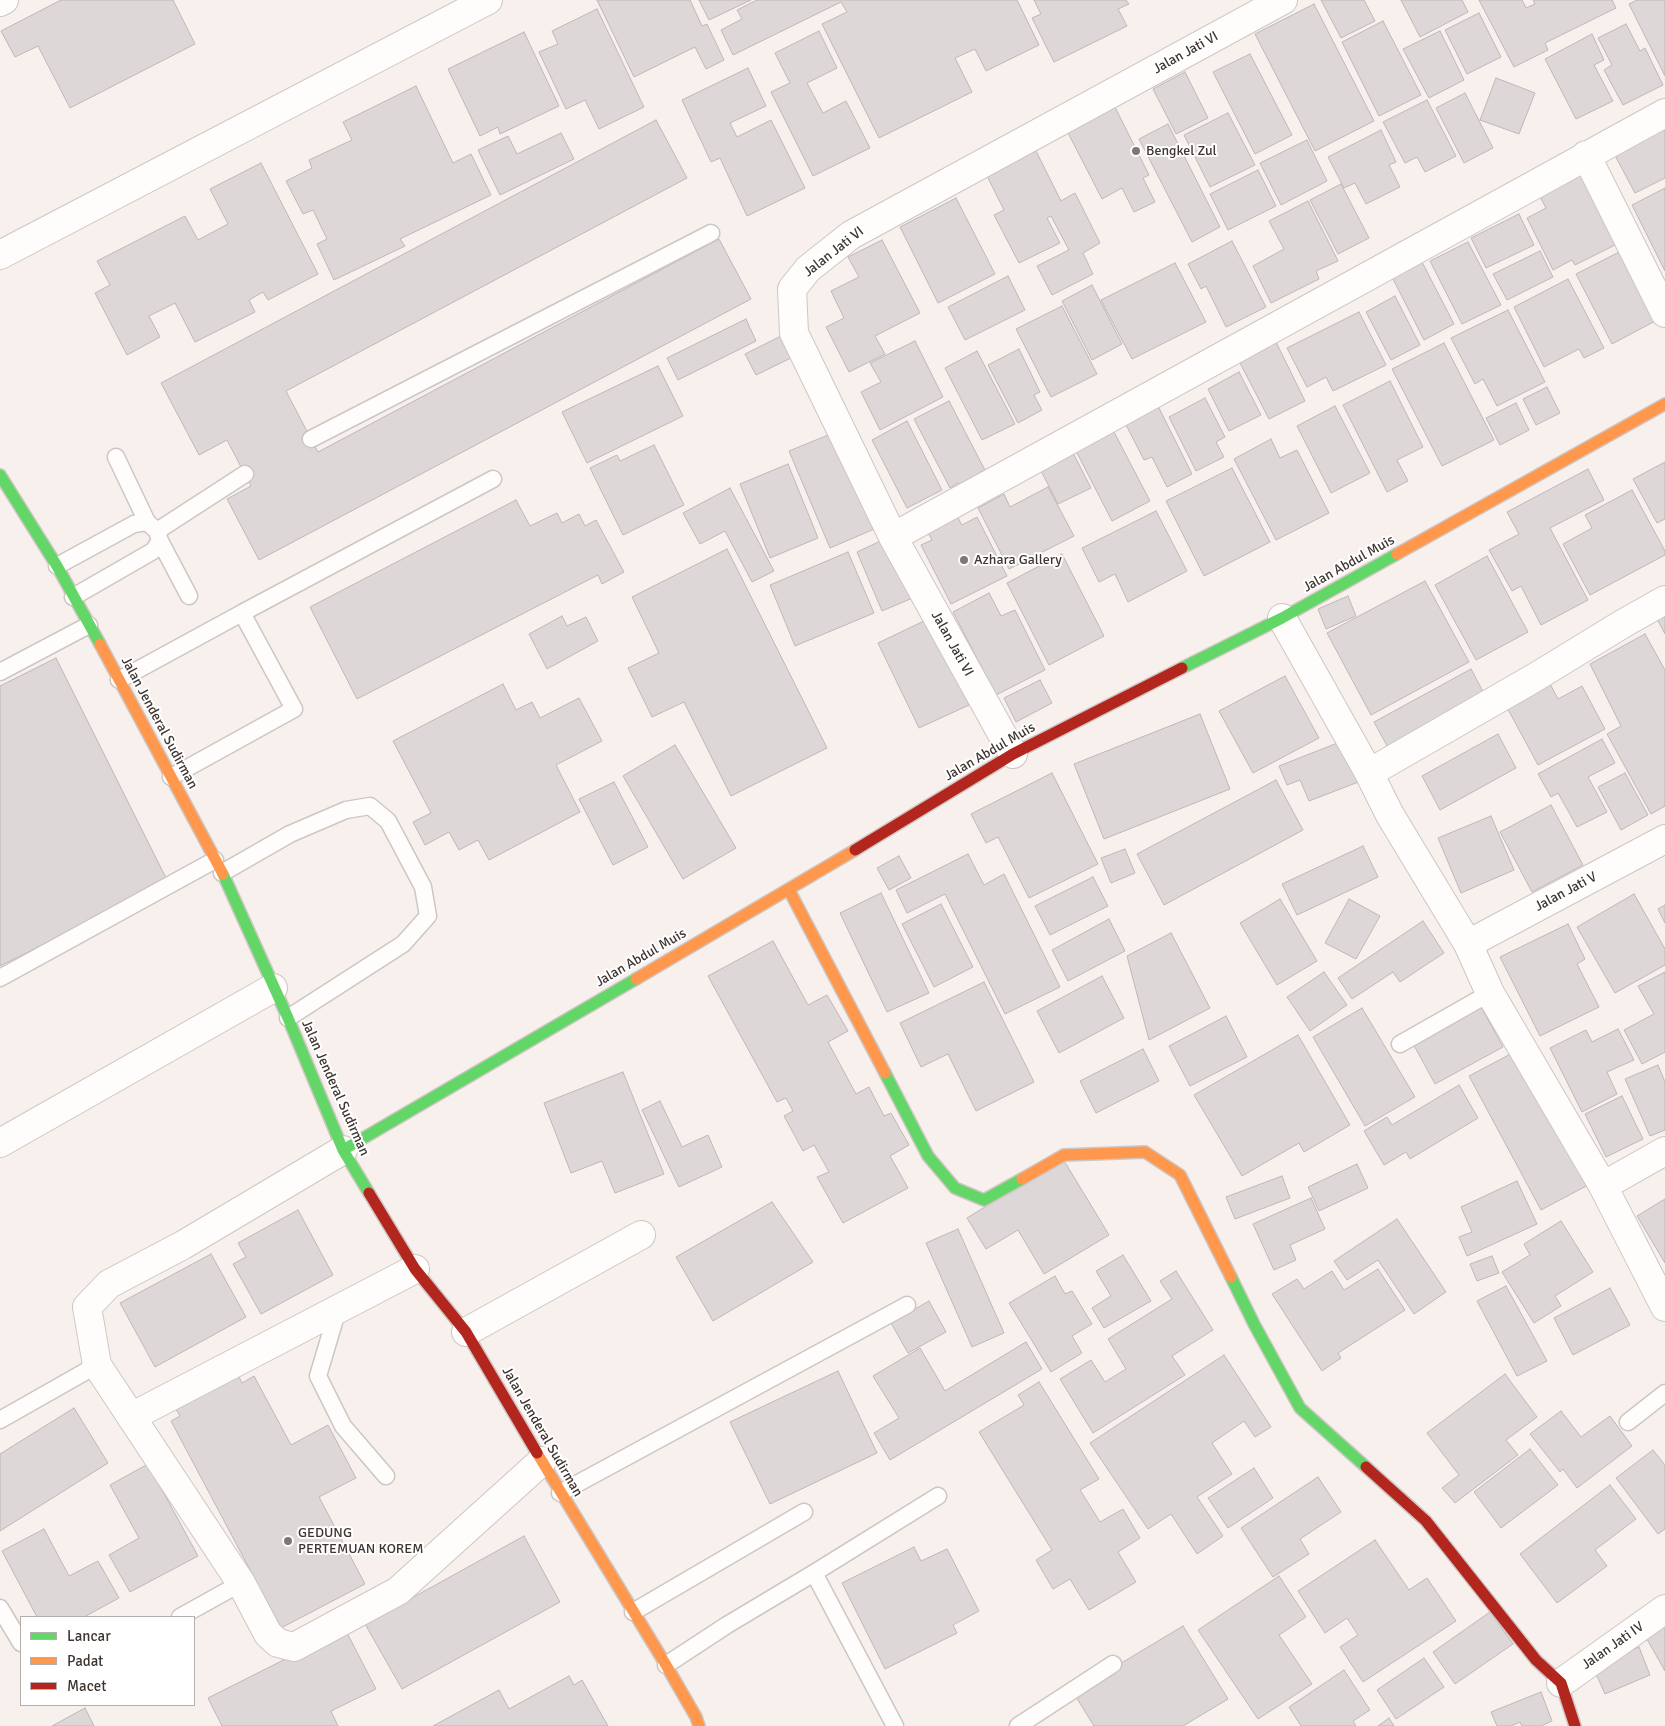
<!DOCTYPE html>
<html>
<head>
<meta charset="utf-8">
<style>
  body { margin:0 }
  #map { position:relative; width:1665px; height:1726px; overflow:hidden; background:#f8f0ed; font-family:Signika,sans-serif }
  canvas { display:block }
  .legend { position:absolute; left:20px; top:1616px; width:175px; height:90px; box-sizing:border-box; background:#fff; border:1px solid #b2afad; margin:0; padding:6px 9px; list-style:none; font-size:15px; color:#3f3632 }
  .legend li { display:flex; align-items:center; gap:10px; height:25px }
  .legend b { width:25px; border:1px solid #b2afad }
</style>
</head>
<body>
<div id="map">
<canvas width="1665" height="1726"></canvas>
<ul class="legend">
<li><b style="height:6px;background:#63d668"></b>Lancar</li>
<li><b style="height:6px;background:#ff974d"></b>Padat</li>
<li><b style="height:6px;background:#b3261e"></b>Macet</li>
</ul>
</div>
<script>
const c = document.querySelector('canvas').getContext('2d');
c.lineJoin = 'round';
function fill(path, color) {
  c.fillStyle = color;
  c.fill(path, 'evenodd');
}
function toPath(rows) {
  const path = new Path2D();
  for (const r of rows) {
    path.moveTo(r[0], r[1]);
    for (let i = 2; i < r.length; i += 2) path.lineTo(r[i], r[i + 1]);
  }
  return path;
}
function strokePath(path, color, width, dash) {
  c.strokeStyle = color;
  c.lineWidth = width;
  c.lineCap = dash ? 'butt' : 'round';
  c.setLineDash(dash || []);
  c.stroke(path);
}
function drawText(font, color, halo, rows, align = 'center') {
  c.font = font + ' Signika,sans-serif';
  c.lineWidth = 4;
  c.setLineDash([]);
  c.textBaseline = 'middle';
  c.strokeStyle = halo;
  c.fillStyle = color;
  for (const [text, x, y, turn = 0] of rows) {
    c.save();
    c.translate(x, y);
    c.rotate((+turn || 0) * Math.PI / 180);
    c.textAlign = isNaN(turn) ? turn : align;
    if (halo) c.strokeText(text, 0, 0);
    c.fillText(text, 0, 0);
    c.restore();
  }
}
const building = toPath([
  [61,0,173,0,195,44,70,108,38,46,15,57,1,31,61,0],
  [597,0,690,0,702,26,707,24,724,60,706,69,695,47,634,77,597,0],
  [699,0,751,0,709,20,699,0],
  [757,0,1017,0,1039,45,986,71,975,49,955,58,972,92,879,138,822,24,847,12,841,2,733,55,721,30,742,19,737,10,757,0],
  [1034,0,1126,0,1129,4,1118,9,1127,26,1054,62,1032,18,1041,14,1034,0],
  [1321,0,1364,0,1375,21,1341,38,1321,0],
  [1401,0,1462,0,1468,12,1420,37,1401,0],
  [1479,0,1522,0,1526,8,1535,4,1533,0,1612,0,1616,8,1545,43,1548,50,1514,67,1479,0],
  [1637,0,1665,0,1665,76,1629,4,1637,0],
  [1314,4,1374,121,1315,151,1255,34,1314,4],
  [597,9,644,107,599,129,585,100,566,109,539,52,558,44,552,31,597,9],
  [1479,13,1501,57,1467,74,1445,30,1479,13],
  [1383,21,1421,95,1379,116,1342,42,1383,21],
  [1626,24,1640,51,1645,48,1663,85,1623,105,1604,70,1612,65,1598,38,1626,24],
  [819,31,837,68,807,83,823,113,846,101,870,148,813,176,771,92,790,83,775,53,819,31],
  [1440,31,1464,80,1429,98,1403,49,1440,31],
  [524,32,559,106,500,134,498,127,480,136,448,69,524,32],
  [1592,34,1604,60,1594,65,1613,101,1576,119,1545,59,1592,34],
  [1250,54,1292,135,1255,154,1213,72,1250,54],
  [748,68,766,106,730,123,737,137,771,120,805,188,747,216,720,158,711,162,682,100,748,68],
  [1185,72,1208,118,1176,134,1153,89,1185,72],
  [1496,78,1535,93,1519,134,1480,120,1496,78],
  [416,86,453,163,471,154,491,195,400,239,405,246,334,280,317,244,327,239,313,210,303,214,286,181,312,168,309,160,352,140,343,122,416,86],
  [1465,93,1493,148,1464,163,1436,108,1465,93],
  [1427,100,1456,156,1425,172,1417,157,1405,163,1383,122,1427,100],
  [1115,107,1149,175,1143,178,1155,202,1134,212,1122,188,1102,199,1067,131,1115,107],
  [1228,113,1255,165,1210,187,1184,135,1228,113],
  [656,120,687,178,286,391,311,439,318,452,719,239,751,299,259,560,227,499,251,486,227,440,199,455,161,383,656,120],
  [1665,120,1665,178,1635,193,1611,148,1665,120],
  [1168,124,1220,227,1192,242,1139,139,1168,124],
  [1381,130,1396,162,1389,165,1400,187,1366,204,1355,183,1344,188,1328,157,1381,130],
  [561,133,574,159,500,195,478,150,508,136,517,154,561,133],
  [1307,140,1327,181,1281,205,1260,163,1307,140],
  [1036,151,1061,201,1075,193,1100,243,1083,253,1093,274,1052,295,1037,266,1069,250,1051,216,1047,218,1060,243,1019,263,994,215,1004,210,987,176,1036,151],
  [261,163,318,274,268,300,263,292,249,300,255,312,195,342,175,303,149,316,160,337,127,355,95,293,110,285,97,261,185,216,198,240,228,224,210,189,261,163],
  [1258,170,1276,206,1228,230,1210,194,1258,170],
  [1586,172,1621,242,1575,265,1572,260,1553,270,1527,218,1546,208,1539,195,1586,172],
  [1341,184,1369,238,1338,254,1310,200,1341,184],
  [1665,188,1665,271,1632,205,1665,188],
  [956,198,995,274,938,303,900,227,956,198],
  [1308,201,1338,261,1316,271,1319,279,1271,303,1253,266,1284,249,1269,221,1308,201],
  [1519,214,1534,245,1486,268,1471,238,1519,214],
  [882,240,920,313,875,336,885,354,849,372,826,327,844,318,831,291,859,277,848,257,882,240],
  [1232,241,1266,307,1226,327,1206,286,1201,289,1188,264,1232,241],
  [1468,242,1501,305,1462,324,1430,261,1468,242],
  [1625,249,1661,318,1612,344,1576,274,1625,249],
  [1540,251,1553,277,1507,300,1493,274,1540,251],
  [1422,262,1454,324,1424,340,1392,277,1422,262],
  [1175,263,1206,322,1132,359,1101,300,1175,263],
  [1008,276,1025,310,965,340,948,307,1008,276],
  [1568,279,1604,348,1584,358,1579,349,1544,367,1514,307,1568,279],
  [1092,285,1122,344,1092,360,1062,301,1092,285],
  [1395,296,1420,345,1391,360,1366,312,1395,296],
  [1062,306,1097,374,1051,397,1016,329,1062,306],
  [1508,310,1545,382,1497,406,1483,379,1475,384,1451,338,1508,310],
  [1359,312,1386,365,1333,391,1326,377,1307,387,1287,348,1359,312],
  [746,319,756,341,678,380,667,358,746,319],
  [783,335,793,357,756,375,745,354,783,335],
  [915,341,943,397,880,430,861,392,881,382,870,363,915,341],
  [1276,342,1305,401,1269,419,1239,361,1276,342],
  [1444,343,1494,440,1442,466,1392,369,1444,343],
  [1019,349,1040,392,1034,395,1042,410,1018,423,988,365,1019,349],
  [977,351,1015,424,982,440,945,368,977,351],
  [658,366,683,416,587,463,562,412,658,366],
  [1239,372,1261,415,1229,431,1208,389,1239,372],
  [1390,381,1423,447,1397,460,1408,481,1387,492,1343,405,1390,381],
  [1547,387,1560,413,1536,425,1523,399,1547,387],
  [1205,398,1225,437,1216,442,1224,457,1196,471,1169,417,1205,398],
  [949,401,985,470,980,472,983,476,960,488,958,483,950,488,914,419,949,401],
  [1516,403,1529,430,1500,445,1486,418,1516,403],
  [1157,404,1192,474,1167,487,1152,457,1144,460,1124,421,1157,404],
  [1335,406,1370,473,1331,493,1297,426,1335,406],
  [907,421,942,490,907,508,872,440,907,421],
  [1113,430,1150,501,1112,521,1075,449,1113,430],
  [838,431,879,527,830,548,789,451,838,431],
  [1271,439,1280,458,1297,450,1329,513,1276,540,1234,459,1271,439],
  [654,445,684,505,623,535,590,468,617,455,620,461,654,445],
  [1072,451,1091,488,1058,504,1039,467,1072,451],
  [1665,462,1665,519,1657,523,1633,479,1665,462],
  [788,464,818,538,770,558,740,484,788,464],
  [1232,468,1270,542,1204,576,1166,501,1232,468],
  [1588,469,1604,500,1550,528,1588,600,1541,625,1521,586,1512,591,1489,550,1519,534,1507,512,1588,469],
  [1048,487,1074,536,1009,569,978,508,1004,494,1010,507,1048,487],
  [730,488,774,571,752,582,725,531,700,544,683,513,730,488],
  [1632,490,1665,551,1665,555,1590,595,1563,544,1592,528,1585,515,1632,490],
  [516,500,530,526,557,513,562,523,579,514,585,526,596,520,624,572,602,584,598,575,357,699,310,607,516,500],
  [1156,511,1187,571,1128,602,1115,574,1099,582,1082,548,1156,511],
  [957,516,962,525,977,517,1007,576,951,604,921,545,932,540,927,531,957,516],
  [889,537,915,597,882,611,857,552,889,537],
  [727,549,827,748,731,796,684,702,652,717,628,668,659,653,632,597,727,549],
  [848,552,874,613,795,646,770,585,848,552],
  [1062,554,1104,636,1049,665,1007,583,1062,554],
  [1487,556,1528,632,1476,660,1435,585,1487,556],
  [1425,581,1469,662,1371,715,1327,633,1425,581],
  [989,593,1001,616,1015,610,1045,670,996,695,953,612,989,593],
  [1348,596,1356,616,1326,629,1318,609,1348,596],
  [1665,607,1665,634,1654,613,1665,607],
  [562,616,567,626,586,617,598,641,547,669,529,634,562,616],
  [928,619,969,705,919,728,878,643,928,619],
  [1645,634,1665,670,1665,806,1651,814,1607,734,1621,726,1590,664,1645,634],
  [56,658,168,882,0,966,0,686,56,658],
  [1471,669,1488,701,1391,753,1374,722,1471,669],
  [1285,676,1319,738,1253,773,1219,711,1285,676],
  [1547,678,1558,699,1582,686,1605,729,1538,765,1504,702,1547,678],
  [1040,680,1052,703,1016,722,1004,698,1040,680],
  [503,684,516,710,532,702,540,718,579,698,602,741,556,765,580,812,489,860,478,840,459,850,449,832,425,845,413,822,431,813,393,741,503,684],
  [1200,714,1230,789,1104,839,1074,764,1200,714],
  [1498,734,1516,768,1440,810,1422,776,1498,734],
  [1602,739,1615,763,1588,777,1607,812,1577,827,1558,793,1551,797,1538,774,1602,739],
  [1345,740,1361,781,1309,801,1300,780,1287,785,1279,766,1345,740],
  [675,745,736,848,683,879,623,776,675,745],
  [1052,773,1098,864,1029,898,998,837,986,843,971,814,1052,773],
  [1625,773,1648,815,1621,830,1598,787,1625,773],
  [1276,780,1303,830,1164,905,1137,854,1276,780],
  [614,782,648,847,613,865,579,799,614,782],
  [1551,805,1583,865,1532,892,1500,832,1551,805],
  [1491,816,1514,870,1461,893,1438,838,1491,816],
  [1363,846,1378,877,1297,915,1282,884,1363,846],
  [1125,849,1135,873,1111,883,1101,858,1125,849],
  [968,854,984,885,1004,874,1060,987,1005,1014,945,894,907,913,896,890,968,854],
  [899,856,911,878,889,890,877,868,899,856],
  [1093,877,1108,906,1050,935,1035,906,1093,877],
  [881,893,929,993,887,1012,840,913,881,893],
  [1634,894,1665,949,1665,965,1615,993,1577,927,1634,894],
  [1280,899,1317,961,1277,985,1240,923,1280,899],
  [1349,899,1380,916,1356,959,1325,943,1349,899],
  [941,904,973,967,934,987,902,924,941,904],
  [1665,905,1665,923,1658,909,1665,905],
  [1109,919,1125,951,1068,981,1052,950,1109,919],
  [1423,921,1444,953,1400,982,1393,972,1352,999,1338,978,1423,921],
  [1568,924,1585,959,1577,964,1599,1007,1540,1036,1500,957,1568,924],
  [1171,933,1210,1008,1149,1040,1127,956,1171,933],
  [773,941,808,1005,827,995,848,1031,828,1042,856,1094,869,1087,884,1116,891,1113,909,1145,890,1156,908,1188,843,1223,817,1177,829,1172,814,1145,803,1151,784,1116,793,1111,786,1098,777,1102,708,976,773,941],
  [1324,972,1347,1005,1310,1031,1287,997,1324,972],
  [1665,972,1665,1052,1642,1064,1624,1030,1654,1014,1638,986,1665,972],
  [1102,976,1124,1018,1059,1053,1037,1011,1102,976],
  [984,982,1034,1082,976,1111,948,1054,921,1067,900,1023,984,982],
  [1479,1003,1503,1047,1435,1084,1411,1040,1479,1003],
  [1362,1008,1415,1097,1365,1126,1313,1037,1362,1008],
  [1226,1016,1247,1057,1190,1086,1169,1046,1226,1016],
  [1618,1029,1634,1060,1607,1072,1617,1094,1582,1112,1550,1048,1586,1030,1592,1042,1618,1029],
  [1298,1035,1350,1125,1304,1152,1299,1143,1242,1176,1194,1095,1298,1035],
  [1143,1049,1159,1081,1096,1113,1080,1081,1143,1049],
  [1520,1049,1592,1183,1541,1210,1469,1076,1520,1049],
  [1658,1065,1665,1082,1665,1130,1650,1136,1625,1079,1658,1065],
  [623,1072,664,1174,615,1193,602,1161,571,1173,544,1103,623,1072],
  [1459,1085,1478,1118,1410,1159,1406,1152,1384,1165,1364,1131,1387,1117,1392,1125,1459,1085],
  [1622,1096,1643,1139,1606,1157,1585,1114,1622,1096],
  [660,1101,682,1147,708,1135,722,1167,679,1187,642,1110,660,1101],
  [1063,1159,1109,1235,1044,1274,1018,1230,986,1249,967,1218,1063,1159],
  [1357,1164,1368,1188,1319,1211,1308,1187,1357,1164],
  [1282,1176,1290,1198,1235,1219,1226,1197,1282,1176],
  [1517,1181,1537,1224,1467,1256,1459,1237,1472,1232,1461,1207,1517,1181],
  [1311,1198,1325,1229,1290,1245,1296,1260,1274,1270,1253,1224,1311,1198],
  [1665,1199,1665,1263,1637,1216,1665,1199],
  [772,1202,813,1262,713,1321,676,1257,772,1202],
  [298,1210,333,1275,261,1314,233,1264,246,1257,238,1243,298,1210],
  [1397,1219,1446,1292,1414,1314,1378,1260,1347,1280,1334,1261,1397,1219],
  [1561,1221,1593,1272,1555,1296,1561,1306,1534,1323,1502,1272,1530,1255,1524,1244,1561,1221],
  [958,1229,1004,1333,972,1347,926,1243,958,1229],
  [211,1254,246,1317,155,1367,120,1303,211,1254],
  [1123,1255,1151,1301,1104,1328,1092,1308,1111,1296,1096,1271,1123,1255],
  [1492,1256,1499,1273,1477,1281,1470,1264,1492,1256],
  [1378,1269,1405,1310,1338,1353,1341,1358,1322,1371,1272,1294,1297,1279,1304,1289,1332,1271,1344,1290,1378,1269],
  [1176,1271,1213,1330,1172,1356,1185,1375,1093,1433,1060,1379,1091,1360,1105,1382,1126,1369,1108,1339,1172,1299,1160,1281,1176,1271],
  [1055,1276,1065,1294,1072,1291,1092,1324,1072,1336,1082,1353,1051,1372,1009,1303,1055,1276],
  [1506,1286,1547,1361,1517,1376,1477,1301,1506,1286],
  [1610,1288,1630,1325,1573,1355,1554,1318,1610,1288],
  [929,1301,946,1332,908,1353,891,1323,929,1301],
  [1026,1342,1042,1369,890,1460,874,1433,899,1418,873,1376,920,1348,945,1391,1026,1342],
  [1224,1355,1271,1427,1255,1437,1244,1421,1212,1443,1232,1474,1197,1497,1223,1536,1197,1554,1171,1514,1148,1529,1090,1443,1224,1355],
  [236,1371,242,1383,254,1376,291,1445,328,1425,356,1478,319,1497,365,1584,281,1628,171,1421,180,1416,173,1404,236,1371],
  [838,1371,877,1453,770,1504,730,1422,838,1371],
  [1505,1374,1537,1417,1506,1440,1518,1455,1455,1503,1442,1488,1459,1475,1427,1433,1505,1374],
  [1039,1382,1099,1479,1080,1490,1100,1522,1123,1509,1140,1538,1118,1552,1136,1582,1089,1610,1070,1579,1053,1589,1036,1560,1052,1550,979,1432,1024,1405,1018,1395,1039,1382],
  [74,1408,108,1463,0,1531,0,1454,74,1408],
  [1561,1411,1581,1437,1610,1416,1632,1446,1577,1488,1563,1469,1560,1472,1530,1434,1561,1411],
  [1530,1449,1558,1485,1501,1528,1474,1492,1530,1449],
  [1653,1450,1665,1465,1665,1529,1658,1534,1616,1478,1653,1450],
  [148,1464,198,1556,130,1592,109,1555,139,1538,110,1485,148,1464],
  [1254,1468,1273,1498,1228,1528,1208,1498,1254,1468],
  [1318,1477,1341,1512,1300,1539,1309,1554,1273,1577,1241,1528,1318,1477],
  [1610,1485,1636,1519,1595,1550,1607,1566,1557,1603,1520,1554,1610,1485],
  [44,1529,69,1576,98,1561,119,1598,84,1617,37,1617,2,1551,44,1529],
  [524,1536,560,1602,402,1689,365,1624,524,1536],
  [1375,1540,1409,1590,1427,1578,1456,1621,1363,1682,1340,1647,1358,1635,1347,1618,1325,1633,1298,1591,1375,1540],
  [914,1547,921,1561,947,1549,979,1611,953,1625,957,1633,885,1669,842,1583,914,1547],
  [1279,1576,1306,1617,1279,1635,1312,1684,1258,1719,1198,1630,1279,1576],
  [1490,1612,1513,1644,1455,1684,1433,1652,1490,1612],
  [1665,1622,1665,1671,1644,1634,1665,1622],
  [1183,1626,1228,1699,1183,1726,1094,1726,1073,1692,1183,1626],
  [345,1629,376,1689,331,1711,338,1726,222,1726,208,1698,345,1629],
  [1639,1647,1650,1675,1605,1694,1593,1667,1639,1647],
  [1424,1658,1444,1687,1396,1719,1377,1690,1424,1658],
  [1344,1670,1370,1710,1353,1721,1356,1726,1301,1726,1289,1707,1344,1670],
  [569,1676,574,1685,582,1680,608,1726,433,1726,499,1690,509,1709,569,1676],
  [1541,1692,1552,1721,1541,1726,1522,1726,1520,1722,1511,1726,1497,1726,1491,1712,1541,1692],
  [85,1708,94,1726,52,1726,85,1708],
  [1389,1718,1394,1726,1378,1726,1389,1718]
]);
const lane = toPath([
  [311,439,711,233],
  [116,457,147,522],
  [157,531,245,474],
  [160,541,189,596],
  [57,566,134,524,147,522,157,531,160,541,153,551,73,597],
  [242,613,493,479],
  [0,672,89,625],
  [119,680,242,613,294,709,171,777],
  [222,873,290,834,346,810,370,806,388,821,423,887,428,916,403,944,288,1018],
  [0,978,215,860],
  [1400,1044,1490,993],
  [338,1309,318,1376,343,1426,386,1476],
  [0,1420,97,1365],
  [1628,1422,1665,1393],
  [560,1493,907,1305],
  [814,1573,895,1726],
  [0,1608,21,1643],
  [633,1612,804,1512],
  [180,1617,241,1583],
  [666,1665,727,1625,814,1573,938,1496],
  [1018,1726,1113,1664]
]);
const street = toPath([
  [0,2,4,0],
  [1586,155,1665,313],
  [0,255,488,0],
  [893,537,1665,113],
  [1282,618,1369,773,1390,815,1468,944,1490,993,1603,1186,1665,1307],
  [1013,754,893,537,794,333,792,289,808,269,851,235,1283,0],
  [1369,773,1534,678,1624,623,1665,600],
  [1468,944,1665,839],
  [0,1143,273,988],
  [343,1150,183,1245,109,1284,87,1307,97,1365,241,1583,268,1634,278,1643,294,1647,398,1591,542,1461],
  [1603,1186,1665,1151],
  [466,1332,641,1235],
  [131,1417,415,1269],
  [1561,1683,1665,1609]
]);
const fast = toPath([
  [0,475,57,566,100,644],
  [1182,668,1282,618,1397,554],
  [223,874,288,1018,343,1150,369,1193],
  [885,1073,928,1156,955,1188,984,1200,1022,1179],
  [343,1150,636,979],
  [1231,1277,1254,1324,1300,1408,1366,1467]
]);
const slow = toPath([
  [1397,554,1665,404],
  [100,644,223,874],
  [789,890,885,1073],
  [636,979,855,850],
  [1022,1179,1064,1155,1145,1152,1180,1175,1231,1277],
  [537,1453,666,1665,696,1717,699,1726]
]);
const jam = toPath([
  [855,850,1013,754,1182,668],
  [369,1193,415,1269,466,1332,537,1453],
  [1366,1467,1426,1521,1536,1660,1561,1683,1575,1726]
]);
const markers = [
  [1136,151,5,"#807773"],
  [964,560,5,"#807773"],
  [288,1541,5,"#807773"]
];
const streetNames = [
  ["Jalan Jati VI",1186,53,-29],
  ["Jalan Jati VI",834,252,-38],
  ["Jalan Abdul Muis",1349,564,-29],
  ["Jalan Jati VI",952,644,61],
  ["Jalan Jenderal Sudirman",159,723,62],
  ["Jalan Abdul Muis",990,752,-30],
  ["Jalan Jati V",1566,892,-28],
  ["Jalan Abdul Muis",641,958,-30],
  ["Jalan Jenderal Sudirman",335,1088,66],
  ["Jalan Jenderal Sudirman",542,1432,60],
  ["Jalan Jati IV",1613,1646,-35]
];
const poiNames = [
  ["Bengkel Zul",1146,151],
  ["Azhara Gallery",974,560],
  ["GEDUNG",298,1533],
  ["PERTEMUAN KOREM",298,1549]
];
fill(building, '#ddd7d8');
strokePath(building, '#bdb7b8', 1);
strokePath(lane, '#cec6c3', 19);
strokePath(street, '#cec6c3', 30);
strokePath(fast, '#cec6c3', 14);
strokePath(slow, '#cec6c3', 14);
strokePath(jam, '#cec6c3', 14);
strokePath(lane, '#fefdfc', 16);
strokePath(street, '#fefdfc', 28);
strokePath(fast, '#63d668', 11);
strokePath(slow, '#ff974d', 11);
strokePath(jam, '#b3261e', 11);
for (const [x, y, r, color] of markers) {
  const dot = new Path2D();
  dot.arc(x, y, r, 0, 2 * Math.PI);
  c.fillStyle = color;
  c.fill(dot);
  strokePath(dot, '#fff', 2);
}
drawText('14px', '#3f3632', '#fff', streetNames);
drawText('14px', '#3f3632', '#fff', poiNames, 'left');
</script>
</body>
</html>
